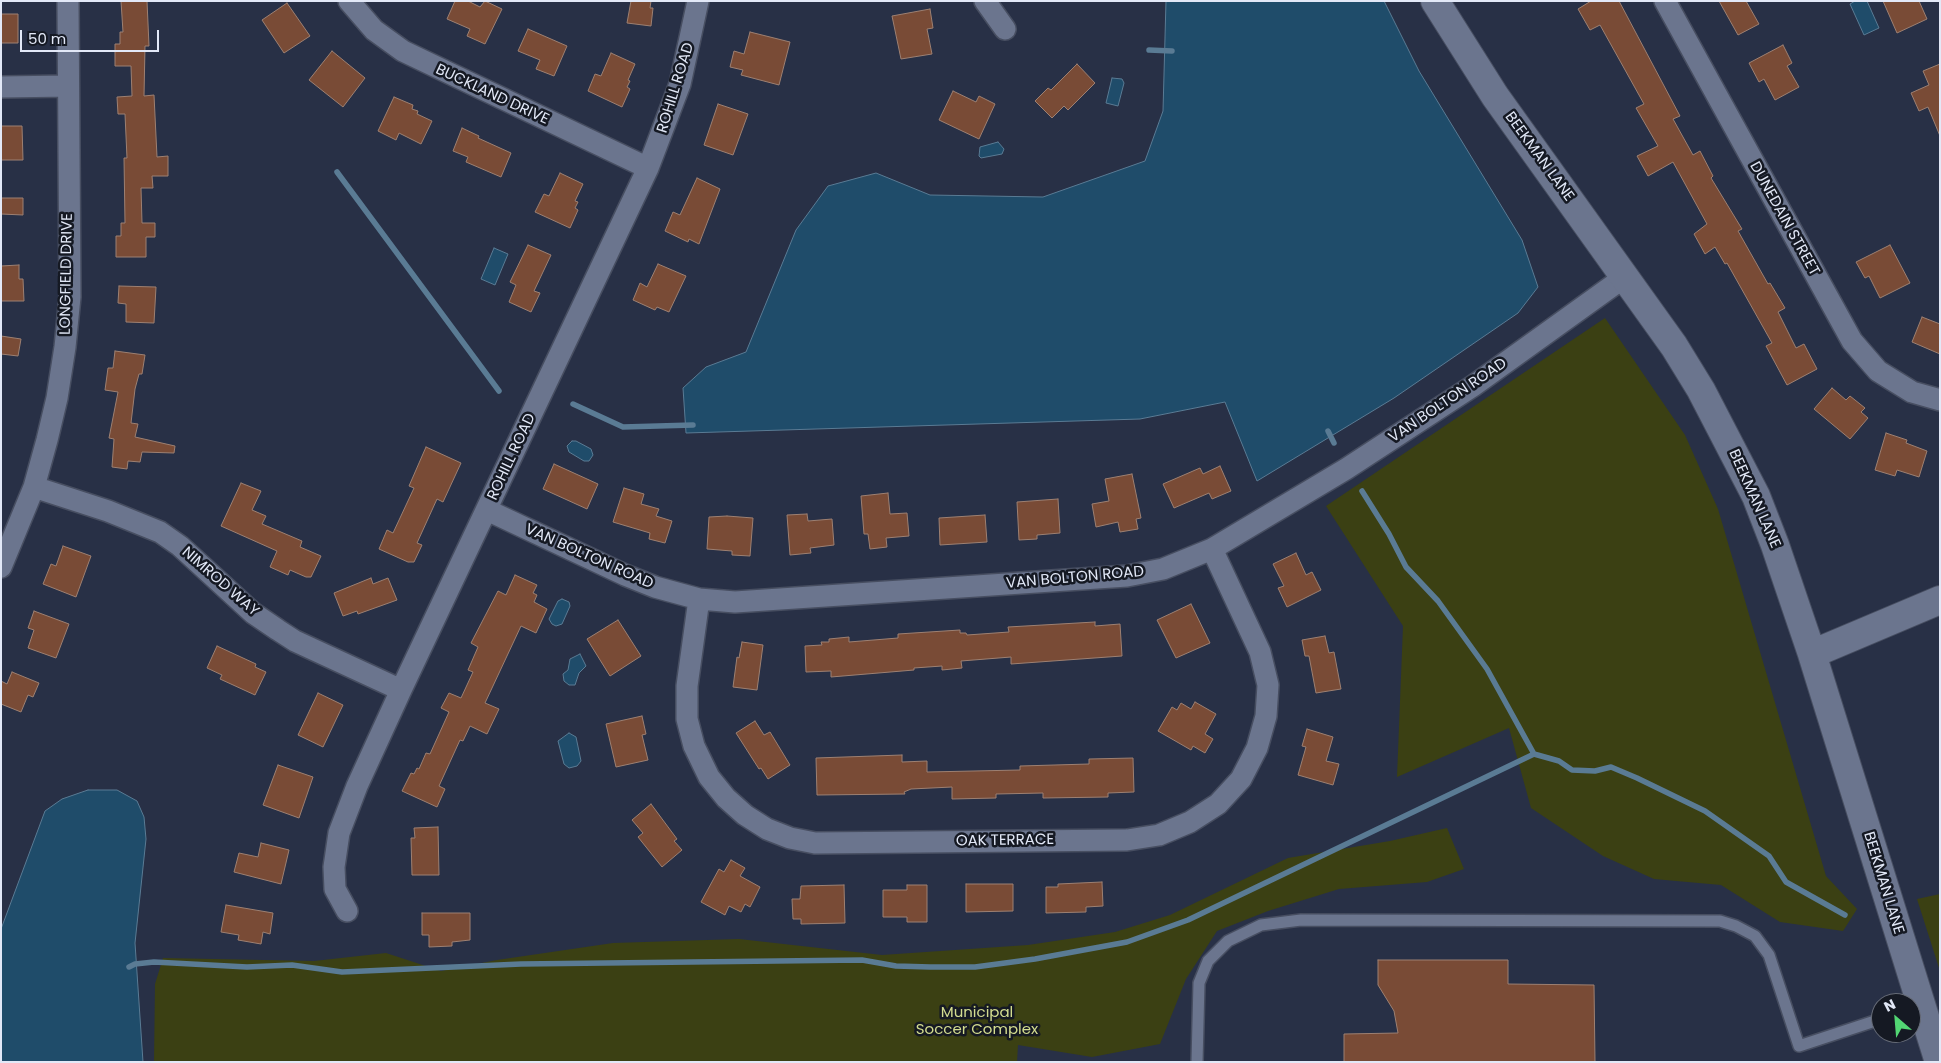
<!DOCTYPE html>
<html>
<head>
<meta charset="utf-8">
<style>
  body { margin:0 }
  #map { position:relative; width:1941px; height:1063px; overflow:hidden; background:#283046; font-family:Poppins,sans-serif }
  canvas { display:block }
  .frame { position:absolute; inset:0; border:2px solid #e2e8f7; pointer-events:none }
  .north { position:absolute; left:1871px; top:993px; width:50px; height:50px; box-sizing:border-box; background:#151923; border:1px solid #676c78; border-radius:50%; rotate:333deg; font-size:14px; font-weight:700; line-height:20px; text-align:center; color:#e2e8f7 }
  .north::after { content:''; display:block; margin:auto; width:18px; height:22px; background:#52d673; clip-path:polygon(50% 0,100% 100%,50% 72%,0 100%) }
  .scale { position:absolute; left:20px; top:30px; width:139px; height:22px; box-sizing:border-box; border:2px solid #e2e8f7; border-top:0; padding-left:6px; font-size:15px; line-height:18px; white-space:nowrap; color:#e2e8f7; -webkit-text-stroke:4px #151923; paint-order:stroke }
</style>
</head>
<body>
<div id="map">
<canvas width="1941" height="1063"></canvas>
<div class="frame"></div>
<div class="north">N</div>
<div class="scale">50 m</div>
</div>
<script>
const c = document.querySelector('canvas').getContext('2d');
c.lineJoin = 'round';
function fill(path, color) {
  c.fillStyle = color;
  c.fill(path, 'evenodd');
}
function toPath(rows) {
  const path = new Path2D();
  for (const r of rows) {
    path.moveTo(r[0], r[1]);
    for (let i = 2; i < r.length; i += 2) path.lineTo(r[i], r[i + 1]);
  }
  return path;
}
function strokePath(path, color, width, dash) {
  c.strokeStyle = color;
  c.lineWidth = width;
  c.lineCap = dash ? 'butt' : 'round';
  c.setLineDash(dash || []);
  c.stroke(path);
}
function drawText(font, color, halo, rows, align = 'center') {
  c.font = font + ' Poppins,sans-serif';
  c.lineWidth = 5;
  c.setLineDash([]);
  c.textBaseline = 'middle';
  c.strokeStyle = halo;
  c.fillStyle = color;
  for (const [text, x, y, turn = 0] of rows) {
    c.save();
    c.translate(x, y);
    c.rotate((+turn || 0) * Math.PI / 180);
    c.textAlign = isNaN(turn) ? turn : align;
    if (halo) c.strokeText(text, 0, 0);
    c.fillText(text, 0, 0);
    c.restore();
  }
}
const green = toPath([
  [1605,318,1685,435,1718,509,1826,876,1857,909,1843,931,1780,922,1721,885,1654,879,1603,856,1531,808,1509,728,1397,777,1403,626,1326,506],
  [1447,828,1464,869,1427,882,1339,889,1268,911,1217,931,1186,979,1160,1044,1092,1057,1018,1045,1017,1062,154,1062,155,984,163,958,314,961,386,953,441,971,497,960,613,943,739,939,882,955,1028,945,1115,932,1170,915,1288,858,1390,841],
  [1940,894,1940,971,1917,899]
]);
const water = toPath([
  [1166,1,1384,1,1419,71,1522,240,1538,287,1518,313,1394,398,1257,481,1225,402,1140,419,686,433,683,388,706,367,746,352,796,230,828,186,876,173,930,195,1043,197,1145,161,1163,111,1166,1],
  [1855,1,1867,1,1879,28,1864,35,1850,4,1855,1],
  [1112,78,1122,79,1124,83,1118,106,1106,103,1112,78],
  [998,142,1004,149,1002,154,981,158,979,156,980,147,998,142],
  [494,248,508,254,495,285,481,279,494,248],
  [572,441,576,441,591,449,593,455,589,461,584,461,569,452,567,446,572,441],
  [562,599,569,602,570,606,562,624,556,626,552,624,549,619,558,601,562,599],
  [580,654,586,666,579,673,575,685,569,685,564,681,563,674,568,670,570,659,580,654],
  [569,733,576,737,581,761,577,766,569,768,564,764,558,741,569,733],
  [88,790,117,790,137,801,144,817,146,839,135,943,143,1062,1,1062,1,929,45,811,62,799,88,790]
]);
const stream = toPath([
  [1149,50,1172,51],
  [337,172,499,391],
  [573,404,623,427,693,425],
  [1328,431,1334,443],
  [1362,491,1389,534,1406,567,1438,601,1487,669,1534,754],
  [129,967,135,964,154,962,247,967,292,965,342,972,521,964,862,960,896,966,930,967,975,967,1035,959,1127,942,1188,920,1534,754,1559,761,1572,770,1595,771,1611,767,1637,778,1705,811,1769,856,1786,882,1845,915]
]);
const building = toPath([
  [121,1,147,1,149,46,145,46,144,96,154,95,157,157,168,156,168,176,152,176,153,188,141,188,142,223,155,223,155,237,146,237,146,257,116,257,116,236,121,236,121,223,125,223,124,158,127,158,125,114,118,114,117,97,132,96,131,66,115,66,115,44,120,44,120,32,123,32,121,1],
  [455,1,468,1,480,7,485,1,502,9,485,44,467,36,470,29,447,19,455,1],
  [631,1,651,1,650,8,653,8,651,26,627,23,631,1],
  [1591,1,1619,1,1680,116,1673,119,1693,155,1700,151,1713,176,1711,178,1742,229,1738,231,1768,284,1770,283,1785,308,1778,312,1796,348,1804,344,1817,369,1787,385,1766,346,1772,343,1727,263,1725,264,1715,247,1705,254,1694,234,1707,224,1673,162,1648,176,1637,156,1658,146,1636,108,1644,104,1600,25,1590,30,1578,9,1591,1],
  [1719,1,1746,1,1759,24,1738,35,1719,1],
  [1883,1,1919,1,1927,19,1897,33,1883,1],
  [287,3,310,36,284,53,262,20,287,3],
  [930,9,933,28,927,29,932,54,901,59,892,16,930,9],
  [1,14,18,14,18,43,1,43,1,14],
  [528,29,567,46,554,76,536,69,540,60,518,51,528,29],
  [750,32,790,42,779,85,741,75,743,70,730,67,734,51,744,54,750,32],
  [1783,45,1792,63,1787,66,1799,87,1775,100,1764,79,1759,82,1749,63,1783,45],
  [332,51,365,78,343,107,309,80,332,51],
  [611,53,635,64,628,80,630,81,627,87,630,89,622,107,588,91,595,74,601,76,611,53],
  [1077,64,1095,83,1068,110,1064,106,1052,118,1035,101,1048,88,1051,90,1077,64],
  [1940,64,1940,136,1928,107,1919,111,1911,93,1929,85,1923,71,1940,64],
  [953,91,976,102,979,96,995,104,979,139,939,120,953,91],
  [394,97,413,105,412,109,418,111,417,114,432,121,421,144,399,133,396,140,378,131,394,97],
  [718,104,748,114,733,155,704,145,718,104],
  [1,126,22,126,23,160,1,160,1,126],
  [462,128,479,136,478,138,511,153,501,177,466,162,468,157,453,151,462,128],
  [560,173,583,184,575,201,578,202,575,208,578,210,570,228,535,212,544,194,549,196,560,173],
  [697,178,720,189,699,244,689,239,688,242,665,231,673,212,680,215,697,178],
  [1,198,23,198,23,215,1,214,1,198],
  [528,245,551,255,534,291,540,293,531,312,509,302,516,285,510,282,528,245],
  [1890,245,1910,283,1880,298,1869,276,1865,278,1856,262,1890,245],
  [658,264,686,276,669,312,657,307,655,310,633,300,640,283,647,287,658,264],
  [19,265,19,279,23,279,24,301,1,301,1,266,19,265],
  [119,286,156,287,154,323,126,322,126,304,118,303,119,286],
  [1922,317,1940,324,1940,354,1912,342,1922,317],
  [1,336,21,339,18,356,1,354,1,336],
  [115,351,145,355,142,374,139,374,135,389,131,423,138,424,135,437,175,446,174,453,142,452,140,462,128,461,127,469,112,467,114,439,109,438,118,392,105,390,108,368,113,368,115,351],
  [1832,388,1846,400,1850,396,1865,408,1861,412,1868,418,1850,439,1814,409,1832,388],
  [1886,433,1907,440,1906,443,1927,451,1919,477,1897,470,1895,476,1875,470,1886,433],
  [426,447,461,463,443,502,437,499,417,543,422,545,414,562,408,562,379,549,387,530,393,533,414,488,409,486,426,447],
  [554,464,598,484,587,509,543,489,554,464],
  [1220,466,1231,491,1212,499,1209,493,1174,508,1163,484,1200,468,1203,474,1220,466],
  [1132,474,1141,518,1136,519,1138,529,1120,532,1118,522,1096,527,1092,504,1109,501,1105,479,1132,474],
  [241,483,261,491,252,510,266,516,262,524,302,541,300,547,321,556,311,577,306,577,290,570,288,575,270,567,277,551,221,526,241,483],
  [624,488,644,494,641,504,659,509,656,516,672,521,665,543,649,539,650,533,613,522,624,488],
  [888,493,890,514,907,513,909,536,886,538,887,547,870,549,868,534,864,534,861,496,888,493],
  [1058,499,1060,533,1037,535,1037,539,1019,540,1017,502,1058,499],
  [807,514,808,521,832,519,834,545,810,548,811,553,790,555,787,515,807,514],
  [985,515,987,542,940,545,939,518,985,515],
  [727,516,753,518,750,556,732,555,732,551,707,549,709,517,727,516],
  [63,546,91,556,76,597,43,584,51,564,56,566,63,546],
  [1296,553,1306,575,1312,572,1321,590,1287,607,1278,588,1284,586,1273,564,1296,553],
  [515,575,537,585,533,593,537,595,534,602,547,609,536,633,521,626,485,703,499,709,487,734,470,726,463,741,460,740,439,786,445,789,437,807,402,791,411,773,414,774,417,768,419,769,426,753,430,754,449,712,441,708,449,693,461,698,473,672,468,670,478,647,471,643,498,591,506,595,515,575],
  [371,578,373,584,388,578,397,600,358,614,357,611,343,616,334,593,371,578],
  [1191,604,1210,643,1176,658,1157,620,1191,604],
  [34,611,69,624,56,658,28,648,34,630,28,628,34,611],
  [618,620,641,656,610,676,587,639,618,620],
  [1095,622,1095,626,1120,624,1122,656,1011,664,1011,657,961,661,962,668,942,670,942,666,914,668,914,670,831,677,831,671,806,672,805,646,822,645,821,642,829,642,829,639,849,637,849,642,898,638,898,634,960,630,960,633,966,633,967,635,1009,632,1008,627,1095,622],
  [1325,636,1329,653,1334,652,1341,689,1316,693,1309,656,1305,656,1302,640,1325,636],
  [742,642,763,645,757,690,733,687,737,657,739,658,742,642],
  [217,646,256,664,255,667,266,672,255,695,220,679,222,675,207,668,217,646],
  [12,672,39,683,33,697,28,695,21,712,1,704,1,681,7,684,12,672],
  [318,693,343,705,323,747,298,735,318,693],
  [1195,702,1216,714,1205,734,1213,739,1205,753,1193,746,1191,750,1158,731,1172,707,1177,710,1181,703,1191,709,1195,702],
  [642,716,646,734,642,735,648,760,616,767,606,724,642,716],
  [755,721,764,735,770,732,790,765,768,779,761,768,759,769,736,733,755,721],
  [1307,729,1333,737,1326,761,1339,764,1333,785,1298,775,1306,747,1302,746,1307,729],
  [902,755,902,762,927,761,927,772,1020,770,1020,766,1089,764,1089,759,1133,758,1134,792,1108,793,1108,797,1043,798,1043,793,996,794,996,798,952,799,952,787,911,789,904,792,905,794,817,795,816,758,902,755],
  [278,765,313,777,299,818,263,805,278,765],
  [651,804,677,839,674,841,682,850,662,867,638,837,643,833,632,820,651,804],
  [438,827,439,875,412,875,411,838,415,838,414,828,438,827],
  [261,843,289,850,281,884,234,872,239,853,258,857,261,843],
  [731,860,745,868,740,876,760,887,750,907,745,904,741,912,729,906,725,915,701,902,719,869,724,872,731,860],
  [1102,882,1103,906,1086,907,1086,912,1046,913,1046,887,1058,887,1058,884,1102,882],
  [966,884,1013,884,1013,911,966,912,966,884],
  [844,885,845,923,801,924,801,919,793,919,792,899,800,899,801,886,844,885],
  [907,885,927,885,927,922,907,922,907,917,883,917,883,890,907,890,907,885],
  [226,905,273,913,270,934,263,932,261,944,238,940,239,935,221,932,226,905],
  [422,913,470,913,470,940,452,942,452,946,429,947,429,935,422,935,422,913],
  [1378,960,1508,960,1508,984,1594,985,1595,1062,1344,1062,1344,1034,1398,1033,1394,1011,1378,985,1378,960]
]);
const service = toPath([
  [1197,1062,1199,983,1208,961,1228,941,1261,925,1301,920,1720,921,1736,926,1755,936,1769,955,1799,1046,1881,1019]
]);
const minor = toPath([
  [349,1,374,30,403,51,648,168],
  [985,1,1005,29],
  [1665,1,1852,341,1878,371,1912,392,1940,400],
  [1,87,68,86],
  [34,487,108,511,160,532,180,546,253,613,278,630,295,641,401,690],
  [487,510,625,575,655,587,699,599,735,602,1127,576,1163,569,1212,549,1346,469,1473,386,1626,276],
  [1,567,34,487,47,440,57,398,65,347,70,297,68,1],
  [699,599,687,686,687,719,694,746,709,777,726,798,745,815,767,829,790,838,815,843,1127,840,1159,835,1190,822,1218,804,1241,779,1257,748,1266,716,1268,685,1260,652,1212,549],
  [347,911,335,889,334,867,339,833,357,786,401,690,648,168,680,84,698,1]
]);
const tertiary = toPath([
  [1435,1,1495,96,1674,346,1701,390,1756,496,1775,545,1812,654,1939,1062],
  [1812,654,1940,600]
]);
const streetNames = [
  ["ROHILL ROAD",676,88,-73],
  ["BUCKLAND DRIVE",492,95,25],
  ["BEEKMAN LANE",1539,157,54],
  ["DUNEDAIN STREET",1784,219,61],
  ["LONGFIELD DRIVE",67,274,-89],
  ["VAN BOLTON ROAD",1448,401,-34],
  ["ROHILL ROAD",512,457,-65],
  ["BEEKMAN LANE",1754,499,66],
  ["VAN BOLTON ROAD",589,557,24],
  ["VAN BOLTON ROAD",1075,578,-5],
  ["NIMROD WAY",220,582,41],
  ["OAK TERRACE",1005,841,-1],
  ["BEEKMAN LANE",1883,883,73]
];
const parkNames = [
  ["Municipal",977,1013],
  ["Soccer Complex",977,1030]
];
fill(green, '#3b4013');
fill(water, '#1f4c6a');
strokePath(water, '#5a7b94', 1);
strokePath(stream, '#5a7b94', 5.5);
fill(building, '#794b36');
strokePath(building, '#9d8072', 1);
strokePath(service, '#474e61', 14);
strokePath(minor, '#474e61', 24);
strokePath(tertiary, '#474e61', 30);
strokePath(service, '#6b758e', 11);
strokePath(minor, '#6b758e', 21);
strokePath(tertiary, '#6b758e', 28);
drawText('15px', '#e2e8f7', '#151923', streetNames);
drawText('15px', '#d3dc8f', '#151923', parkNames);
</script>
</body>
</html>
